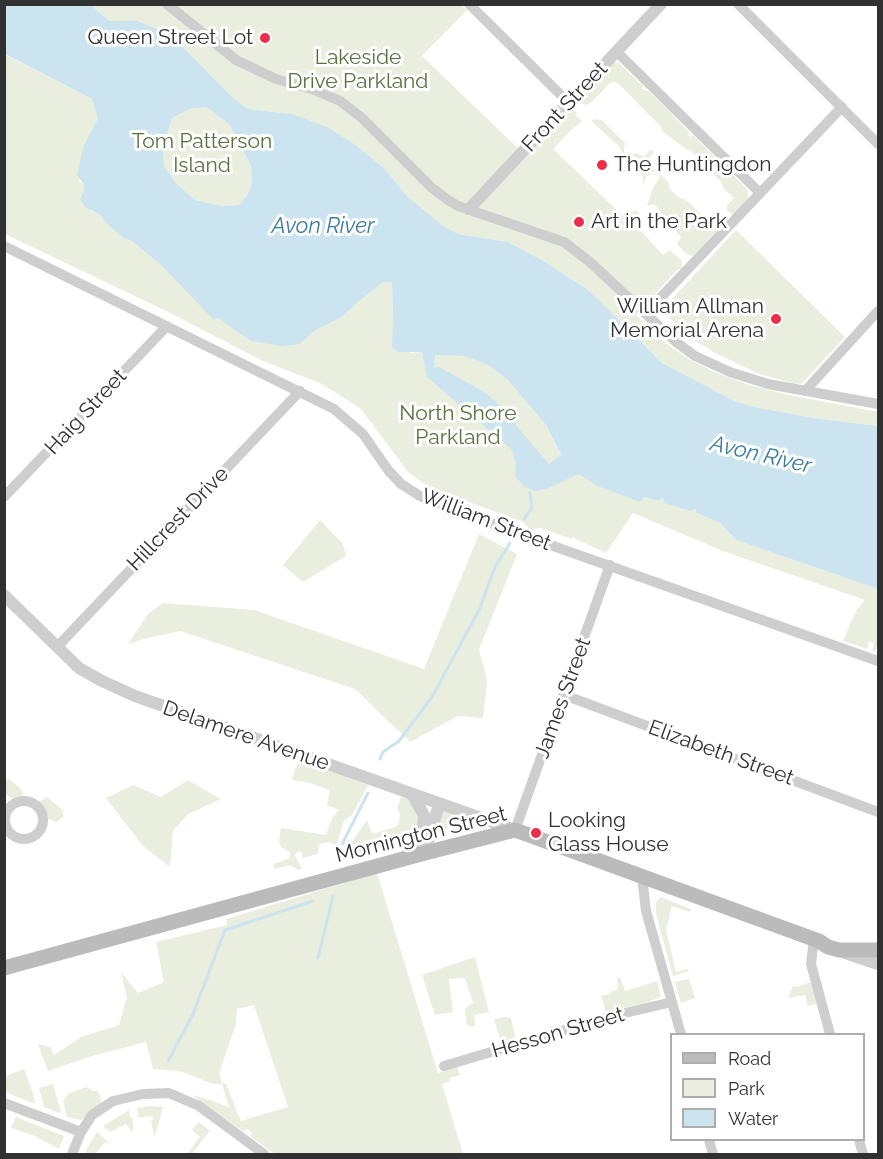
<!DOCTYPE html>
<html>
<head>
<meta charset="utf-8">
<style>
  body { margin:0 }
  #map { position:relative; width:883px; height:1159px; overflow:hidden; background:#fff; font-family:Raleway,sans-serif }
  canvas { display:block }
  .frame { position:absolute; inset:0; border:6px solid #313131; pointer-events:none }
  .legend { position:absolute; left:670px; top:1033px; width:195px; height:108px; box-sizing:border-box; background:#fff; border:2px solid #adadad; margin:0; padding:8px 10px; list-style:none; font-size:18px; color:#313131 }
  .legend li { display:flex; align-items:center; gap:12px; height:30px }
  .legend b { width:30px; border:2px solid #adadad }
</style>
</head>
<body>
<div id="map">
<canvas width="883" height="1159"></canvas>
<div class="frame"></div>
<ul class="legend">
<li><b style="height:8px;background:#bbb"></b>Road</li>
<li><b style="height:16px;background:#e9eedf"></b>Park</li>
<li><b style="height:16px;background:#cbe4ef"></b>Water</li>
</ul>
</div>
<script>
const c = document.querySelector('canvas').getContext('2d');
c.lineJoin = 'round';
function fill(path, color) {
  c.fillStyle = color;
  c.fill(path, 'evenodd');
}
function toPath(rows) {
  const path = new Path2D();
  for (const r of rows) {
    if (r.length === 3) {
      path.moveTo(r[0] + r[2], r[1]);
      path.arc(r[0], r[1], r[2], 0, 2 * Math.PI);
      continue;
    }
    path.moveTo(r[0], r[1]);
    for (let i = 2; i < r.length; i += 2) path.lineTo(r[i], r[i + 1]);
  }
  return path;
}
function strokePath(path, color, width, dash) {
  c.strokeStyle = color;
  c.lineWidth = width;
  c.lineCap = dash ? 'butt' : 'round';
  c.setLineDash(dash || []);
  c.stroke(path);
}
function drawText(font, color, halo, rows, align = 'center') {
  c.font = font + ' Raleway,sans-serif';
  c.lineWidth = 6;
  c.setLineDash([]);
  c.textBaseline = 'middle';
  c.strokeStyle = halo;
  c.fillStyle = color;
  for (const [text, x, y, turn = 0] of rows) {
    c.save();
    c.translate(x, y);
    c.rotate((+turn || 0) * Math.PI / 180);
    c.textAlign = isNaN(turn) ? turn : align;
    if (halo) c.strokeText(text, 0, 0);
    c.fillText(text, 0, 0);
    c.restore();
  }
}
const green = toPath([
  [91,5,461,5,467,10,422,56,525,155,570,109,577,112,576,115,582,121,567,134,553,149,623,216,637,210,642,217,636,223,642,232,663,255,670,250,681,260,682,268,676,271,636,315,664,342,690,360,717,373,746,384,784,394,878,412,878,426,820,419,754,407,734,402,662,363,587,289,540,259,508,242,458,234,442,225,407,196,385,169,357,146,292,114,248,109,232,97,178,42,139,21,109,21],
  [4,54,92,99,98,118,84,145,79,181,84,185,84,191,91,211,100,215,105,222,123,238,132,241,161,265,213,318,218,318,240,334,300,344,314,331,342,317,358,302,383,282,392,282,393,322,410,353,422,352,435,355,464,356,488,365,508,380,546,425,561,456,644,497,659,501,662,498,695,507,697,509,697,513,720,523,736,540,878,589,878,645,875,652,872,651,874,643,869,642,867,649,843,641,856,611,865,600,723,551,633,513,606,553,572,537,571,539,541,528,530,529,521,521,430,488,408,472,361,409,320,383,263,361,168,312,5,234],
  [613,62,619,63,643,86,642,88,645,91,647,90,668,110,690,133,688,134,691,137,693,135,723,165,722,168,724,170,727,169,748,190,748,199,733,215,727,210,727,205,734,198,723,188,722,183,690,150,687,150,662,131,661,127,618,83,611,82,592,102,586,105,582,104,578,98],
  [206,107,229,124,251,166,252,185,246,197,239,205,221,206,195,200,176,183,164,166,163,146,172,118,190,109],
  [596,119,602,120,626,144,624,146,624,153,621,152,620,147,591,121],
  [651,150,654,152,646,161,655,170,646,177,644,185,642,173,628,159,635,153,644,156],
  [661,175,669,183,669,188,678,197,686,200,711,223,723,214,729,218,693,256,686,254,677,244,681,237,654,204,647,206,653,188],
  [736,230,845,337,801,384,792,383,757,373,715,353,685,334,662,310],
  [320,520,343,544,346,556,303,582,283,565],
  [479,534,517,554,479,650,487,680,483,718,458,716,410,742,355,689,180,631,144,639,128,644,148,614,163,603,254,610,424,669],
  [300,760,368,785,352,815,344,821,336,846,330,842,319,844,318,854,302,858,302,852,298,851,295,855,302,869,298,870,290,865,274,869,274,864,290,858,290,852,281,847,279,841,281,828,326,835,332,818,339,810,327,805,330,790,310,783,292,780,297,764],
  [8,778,21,789,23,793,21,799,15,800,5,794,5,781],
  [188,780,221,799,188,814,173,831,170,867,143,846,106,798,133,785,161,797],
  [47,797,63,810,63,817,56,822,46,818,43,810,37,803],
  [401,797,407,798,418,810,419,828,415,828,405,840,347,858,347,849,367,820,372,834,395,827,399,823,400,814,397,808],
  [443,811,470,821,471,823,439,830,437,829],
  [377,873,438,1073,457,1067,460,1075,450,1078,450,1081,442,1084,463,1154,275,1154,250,1136,253,1134,248,1129,243,1131,191,1095,210,1100,229,1107,222,1084,213,1084,180,1071,153,1069,146,1042,92,1056,48,1071,38,1044,50,1047,54,1055,81,1037,119,1025,127,997,121,972,138,993,164,982,156,942,227,925,226,919],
  [254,1005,288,1107,241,1121,226,1084,222,1083,219,1073,236,1024,237,1009],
  [660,897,691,909,690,912,672,906,666,930,676,972,688,969,689,971,673,976,656,914,656,903],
  [475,957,489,1012,474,1015,475,1026,467,1026,465,1009,473,1003,465,978,449,979,453,1012,435,1015,422,975],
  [620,977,625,991,657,981,661,997,648,1002,606,1012,601,996,610,994,612,991,616,990,618,988,617,978],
  [689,979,695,998,681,1003,675,982],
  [811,982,817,1004,808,1006,805,995,788,998,793,986,797,987],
  [506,1017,511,1018,516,1040,501,1043,494,1019],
  [24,1069,33,1093,35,1104,5,1092,5,1076],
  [53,1084,61,1112,59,1113,44,1107,39,1088],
  [87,1087,92,1091,98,1091,102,1103,81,1120,67,1117,63,1101,69,1093],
  [150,1106,163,1107,155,1136,154,1136,151,1121,154,1120,153,1118,151,1116,139,1118,137,1108],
  [129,1110,130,1117,133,1119,133,1133,126,1124,110,1132,103,1126],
  [16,1117,64,1136,59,1149,35,1136,11,1128],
  [199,1122,210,1131,192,1154,187,1154,200,1137,192,1130],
  [97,1132,111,1145,105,1142,95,1154,90,1154,85,1152]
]);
const water = toPath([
  [4,5,91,5,109,21,138,21,162,32,178,42,232,97,248,109,292,114,327,127,357,146,385,169,407,196,442,225,458,234,508,242,540,259,587,289,662,363,734,401,754,407,820,419,878,426,878,589,736,540,720,523,697,513,695,508,691,511,664,503,664,499,662,498,659,501,644,497,640,502,598,486,578,474,549,488,535,491,525,487,515,476,516,463,511,449,427,377,422,352,398,352,392,346,393,322,392,282,383,282,358,302,342,317,314,331,300,344,281,346,252,341,240,334,218,318,213,319,161,265,132,241,123,238,105,222,100,215,85,207,80,199,84,191,84,185,77,175,84,145,98,118,92,99,5,54],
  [206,107,229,124,251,166,252,185,246,197,239,205,221,206,195,200,176,183,164,166,163,146,172,118,190,109],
  [435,355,464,356,488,365,508,380,546,425,561,455,549,464,518,428,506,411,486,393,439,367,434,368]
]);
const stream = toPath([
  [524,519,532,508,530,493],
  [380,759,383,752,399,741,432,697,479,610,495,567,510,543],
  [342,844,368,793],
  [318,958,333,896],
  [168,1061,193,1014,225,930,313,901]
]);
const minor = toPath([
  [167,4,236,60,276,79,312,89,340,101,362,118,431,187,448,200,458,206,564,242,590,262,676,342,695,356,730,372,768,384,878,404],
  [469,4,569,103],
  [738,4,878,144],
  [617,52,760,193],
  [4,246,334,409,363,434,388,470,401,484,420,496,522,535,878,661],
  [646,313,842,107],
  [805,391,878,311],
  [4,497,167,326],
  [57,647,300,391],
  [564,695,878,812],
  [24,820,19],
  [515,830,610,565],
  [642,877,646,911,681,1034],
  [814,939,811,964,830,1034],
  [444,1066,612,1016,672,1002],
  [4,1103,81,1132],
  [709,1140,713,1154],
  [859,1140,863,1154],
  [72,1154,81,1132,92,1115,113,1101,143,1094,169,1093,199,1106,264,1154]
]);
const tertiary = toPath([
  [469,209,661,4],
  [4,595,79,668,102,681,135,696,515,830],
  [425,853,439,804],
  [407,858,423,830,424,815,412,794],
  [845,953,878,964]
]);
const secondary = toPath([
  [4,968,425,853,515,830,819,941,828,947,839,950,878,950]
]);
const markers = [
  [265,38,6,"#ee2d4c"],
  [602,165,6,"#ee2d4c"],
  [579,222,6,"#ee2d4c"],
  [776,319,6,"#ee2d4c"],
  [536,833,6,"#ee2d4c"]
];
const poiNames = [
  ["Queen Street Lot",253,38,"right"],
  ["The Huntingdon",614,165],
  ["Art in the Park",591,222],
  ["William Allman",764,307,"right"],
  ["Memorial Arena",764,331,"right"],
  ["Looking",548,821],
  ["Glass House",548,845]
];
const parkNames = [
  ["Lakeside",358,58],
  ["Drive Parkland",358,82],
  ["Tom Patterson",202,142],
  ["Island",202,166],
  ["North Shore",458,414],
  ["Parkland",458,438]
];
const streetNames = [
  ["Front Street",565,107,-47],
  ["Haig Street",86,412,-47],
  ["Hillcrest Drive",178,519,-46],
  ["William Street",486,520,21],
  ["James Street",563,698,-70],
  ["Delamere Avenue",246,736,19],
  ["Elizabeth Street",721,753,20],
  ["Mornington Street",421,835,-14],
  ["Hesson Street",558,1033,-16]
];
const waterNames = [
  ["Avon River",323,226],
  ["Avon River",761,455,13]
];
fill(green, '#e9eedf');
fill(water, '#cbe4ef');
strokePath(stream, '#cbe4ef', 3);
strokePath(minor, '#cecece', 10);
strokePath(tertiary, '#cecece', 12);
strokePath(secondary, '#bbb', 15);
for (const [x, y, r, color] of markers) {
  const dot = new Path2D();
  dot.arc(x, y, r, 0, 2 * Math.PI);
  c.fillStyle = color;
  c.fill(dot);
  strokePath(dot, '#fff', 2);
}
drawText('21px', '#313131', '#fff', poiNames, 'left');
drawText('21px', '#58703b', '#fff', parkNames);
drawText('21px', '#313131', '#fff', streetNames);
drawText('italic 22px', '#3a7c99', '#fff', waterNames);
</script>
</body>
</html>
